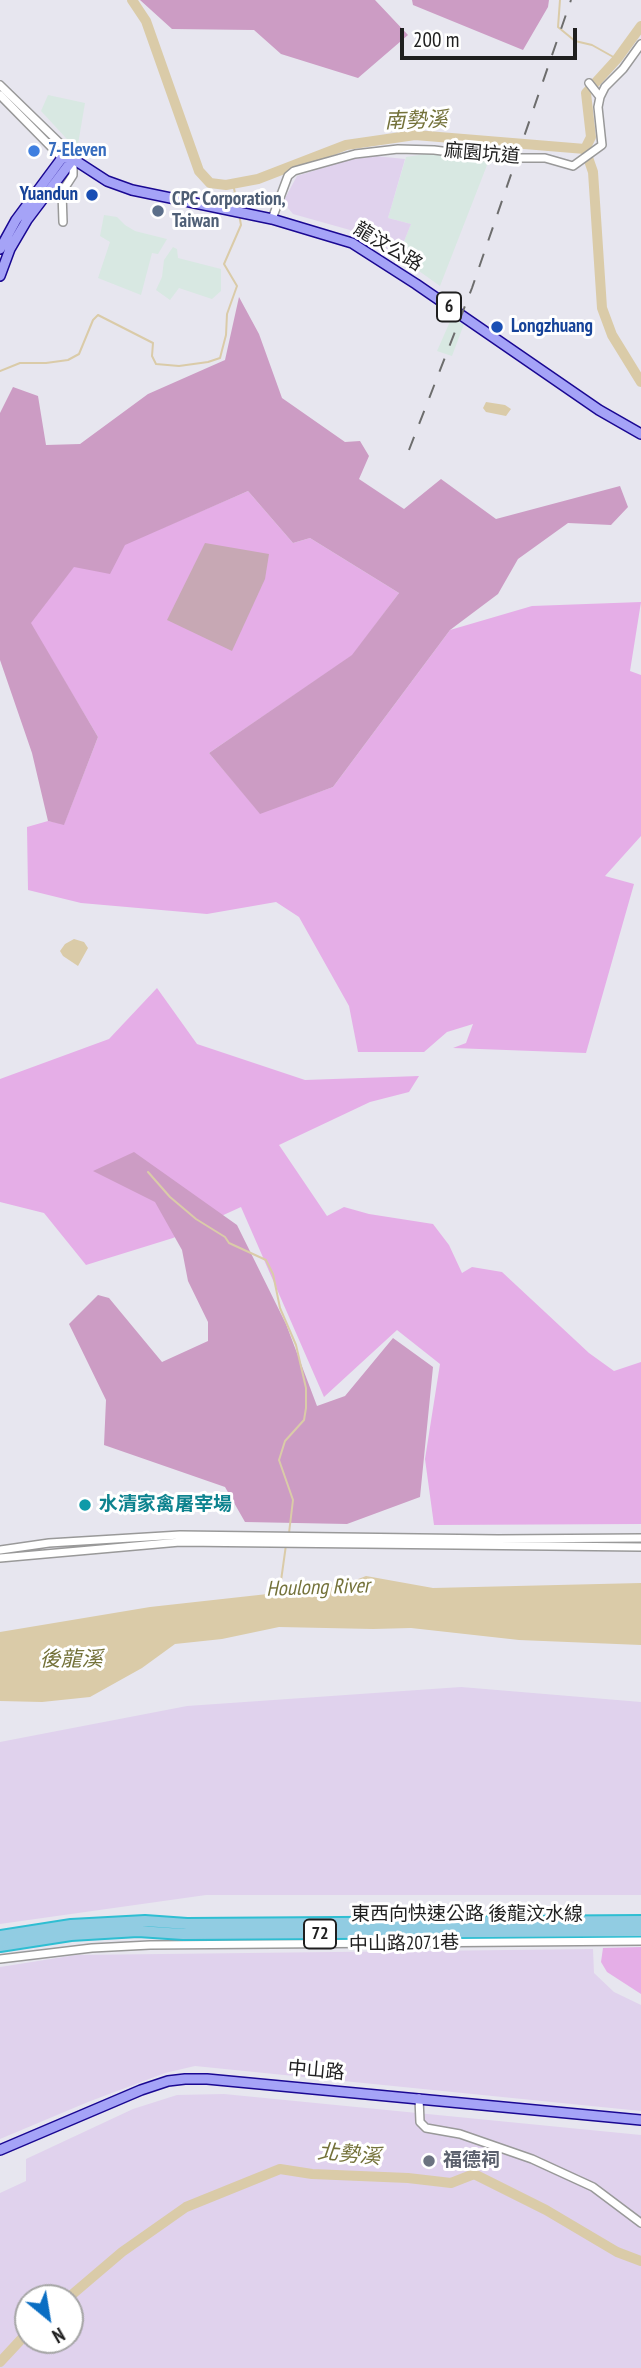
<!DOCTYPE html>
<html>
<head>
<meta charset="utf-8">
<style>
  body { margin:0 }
  #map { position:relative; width:641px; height:2368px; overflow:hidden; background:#e7e6ef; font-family:"PT Sans Narrow",sans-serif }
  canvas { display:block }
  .north { position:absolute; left:14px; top:2284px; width:70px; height:70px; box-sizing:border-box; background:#fff; border:2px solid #a5a5a5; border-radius:50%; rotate:150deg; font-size:19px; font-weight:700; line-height:28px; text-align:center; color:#1f1f1f }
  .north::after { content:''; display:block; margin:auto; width:24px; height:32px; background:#0a6ec3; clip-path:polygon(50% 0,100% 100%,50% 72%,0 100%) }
  .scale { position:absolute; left:400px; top:28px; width:177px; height:32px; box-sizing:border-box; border:4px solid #1f1f1f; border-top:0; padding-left:9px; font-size:21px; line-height:24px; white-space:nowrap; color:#1f1f1f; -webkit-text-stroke:5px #fff; paint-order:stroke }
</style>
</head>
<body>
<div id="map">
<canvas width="641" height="2368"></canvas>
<div class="north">N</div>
<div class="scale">200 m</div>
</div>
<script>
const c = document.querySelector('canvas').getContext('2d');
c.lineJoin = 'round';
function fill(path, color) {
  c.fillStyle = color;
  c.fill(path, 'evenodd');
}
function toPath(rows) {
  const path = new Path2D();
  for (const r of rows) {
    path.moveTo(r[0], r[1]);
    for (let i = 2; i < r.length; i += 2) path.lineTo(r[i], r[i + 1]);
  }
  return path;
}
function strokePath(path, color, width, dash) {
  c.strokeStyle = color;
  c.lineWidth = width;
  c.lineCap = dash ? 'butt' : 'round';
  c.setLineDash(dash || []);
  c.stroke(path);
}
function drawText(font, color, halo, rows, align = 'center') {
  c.font = font + ' "PT Sans Narrow","Noto Sans TC",sans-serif';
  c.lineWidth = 6;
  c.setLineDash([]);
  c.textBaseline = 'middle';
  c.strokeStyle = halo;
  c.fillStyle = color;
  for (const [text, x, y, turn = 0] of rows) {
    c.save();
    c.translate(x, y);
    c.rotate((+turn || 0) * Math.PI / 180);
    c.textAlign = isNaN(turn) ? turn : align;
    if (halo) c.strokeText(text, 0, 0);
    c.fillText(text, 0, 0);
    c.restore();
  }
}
const industrial = toPath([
  [48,95,85,103,77,150,41,111],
  [432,153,489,160,440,286,398,256,411,224,388,218,406,157],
  [104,215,117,217,125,225,135,231,167,239,158,254,152,253,141,295,98,278,110,242,100,236],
  [173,247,177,249,178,258,221,269,221,291,212,299,179,288,170,300,156,290,162,277,164,260],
  [452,317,464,324,452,356,437,351]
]);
const farmland = toPath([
  [375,156,405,159,388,218,411,224,398,256,350,230,293,214,283,202,297,176,348,160],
  [461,1687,641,1702,641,1895,206,1895,0,1924,0,1742,187,1706],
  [593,1949,594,1973,614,1992,641,2005,641,2111,195,2066,165,2073,88,2102,0,2139,0,1967,76,1955],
  [224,2094,641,2135,641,2368,0,2368,0,2193,26,2181,26,2159,133,2109,177,2095],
  [28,2298,70,2298,70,2340,28,2340]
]);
const grass = toPath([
  [248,491,293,543,310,538,399,593,353,655,209,753,260,813,333,787,450,630,532,606,641,602,630,671,641,675,641,836,605,876,634,884,586,1053,453,1048,466,1043,473,1024,447,1032,424,1052,358,1052,349,1006,299,917,276,902,207,914,81,903,28,890,27,827,48,821,64,824,98,737,30,623,74,566],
  [157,988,197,1044,305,1080,419,1076,409,1092,370,1102,279,1145,327,1216,344,1207,369,1214,433,1224,449,1245,462,1273,472,1267,502,1272,589,1353,614,1371,641,1362,641,1524,434,1525,425,1459,440,1364,397,1330,324,1397,241,1207,173,1238,86,1265,44,1213,0,1202,0,1079,109,1039],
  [641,1947,641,1994,607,1972,601,1962,603,1948]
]);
const forest = toPath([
  [140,0,375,0,408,35,358,78,281,54,254,30,172,29],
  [412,0,549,0,548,7,523,50,413,5],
  [239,297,259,334,282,398,345,442,360,441,369,456,359,479,404,509,441,479,496,519,620,486,628,507,611,525,568,523,518,559,498,594,450,630,333,787,260,814,209,753,352,655,399,593,310,538,293,543,248,491,125,545,110,574,74,567,31,623,98,737,64,825,48,821,32,753,0,660,0,413,13,387,38,396,46,445,80,444,148,394,225,360],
  [134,1152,237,1225,286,1324,317,1406,345,1396,393,1338,433,1367,420,1497,347,1524,245,1522,225,1487,104,1445,106,1400,69,1324,98,1295,109,1298,162,1362,208,1341,208,1322,188,1281,182,1250,155,1202,93,1171]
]);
const cemetery = toPath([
  [205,543,269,554,265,579,232,651,167,620]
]);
const water = toPath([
  [486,402,505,405,511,409,506,416,486,412,483,408],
  [74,939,84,942,88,948,78,966,63,956,60,951,65,944],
  [366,1576,433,1588,641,1583,641,1645,519,1640,411,1628,373,1629,279,1627,222,1639,175,1644,142,1668,90,1697,42,1702,0,1701,0,1632,150,1607,340,1586]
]);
const stream = toPath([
  [560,0,558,27,575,41,592,45,617,59],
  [233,183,238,209],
  [0,371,20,363,46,363,68,360,79,354,93,320,98,315,153,343,152,356,156,364,179,366,208,362,220,358,226,335,227,314,237,286,224,264,241,225,239,214],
  [148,1172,170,1197,196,1219,225,1237,229,1243,266,1260,273,1274,280,1308,296,1345,306,1388,306,1408,304,1420,285,1441,279,1460,293,1500,289,1533],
  [279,1595,286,1545]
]);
const river = toPath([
  [132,0,146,21,199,171,210,183,226,185,258,179,346,145,415,135,585,149,593,172,602,308,612,335,641,382],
  [585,149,591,137,586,93,617,59,641,26],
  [68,2298,122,2252,186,2207,280,2169,312,2174,408,2178,451,2183,474,2174,546,2210,617,2252,641,2261],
  [0,2362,28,2332]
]);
const minor = toPath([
  [589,83,600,97],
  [0,85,68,151],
  [0,95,62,158],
  [272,219,288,176,294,171,355,154,398,149,434,150,498,158,545,158,573,166,602,145,598,107,600,97,605,87,623,69,641,44],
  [63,222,62,192,73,175,73,160],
  [0,1550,49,1543,180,1535,498,1539,641,1538],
  [0,1558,180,1542,641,1547],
  [0,1959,92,1948,150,1945,641,1941],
  [419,2098,420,2122,426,2128,460,2134,532,2159,593,2187,641,2223]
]);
const major = toPath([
  [62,158,73,159,107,181,132,190,272,219,352,243,416,284,599,410,641,434],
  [0,249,16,220,62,158,68,151,73,159],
  [0,276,10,249,27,220,73,159],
  [0,2150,141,2090,168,2081,185,2079,207,2079,641,2120]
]);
const highway = toPath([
  [0,1936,71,1925,145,1921,187,1924,641,1921],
  [0,1946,71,1935,138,1931,183,1934,641,1931]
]);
const rail = toPath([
  [409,450,472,288,571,0]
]);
const markers = [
  [34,151,7,"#3f7fe0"],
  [92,195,7,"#1a4fb4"],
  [158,211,7,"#5c6f8a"],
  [497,327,7,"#1a4fb4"],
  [85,1505,7,"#0f9aa8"],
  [429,2161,7,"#6b7280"]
];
const shields = [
  [449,307,24],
  [320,1934,32]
];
const shieldNames = [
  ["6",449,307],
  ["72",320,1934]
];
const shopNames = [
  ["7-Eleven",48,151]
];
const streetNames = [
  ["麻園坑道",482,154,5],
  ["龍汶公路",388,247,31],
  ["東西向快速公路 後龍汶水線",467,1915],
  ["中山路2071巷",404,1944,-1],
  ["中山路",316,2071,5]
];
const transitNames = [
  ["Yuandun",78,195],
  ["Longzhuang",511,327,"left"]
];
const serviceNames = [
  ["CPC Corporation,",172,200],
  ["Taiwan",172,222]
];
const cultureNames = [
  ["水清家禽屠宰場",99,1505]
];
const worshipNames = [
  ["福德祠",443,2161]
];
const waterNames = [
  ["南勢溪",416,121,-2],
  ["Houlong River",318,1588,-2],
  ["後龍溪",71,1660],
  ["北勢溪",349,2155,5]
];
fill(industrial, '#d8e8e2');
fill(farmland, '#e0d2ed');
fill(grass, '#e5aee7');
fill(forest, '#cc9cc4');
fill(cemetery, '#c7a8b4');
fill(water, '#dacba8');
strokePath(stream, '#dacba8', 2);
strokePath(river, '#dacba8', 10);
strokePath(minor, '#999', 10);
strokePath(major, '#1a0892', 12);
strokePath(highway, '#2ebed2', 14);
strokePath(minor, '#fff', 7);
strokePath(major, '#a5a3f7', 9);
strokePath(highway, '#91cce2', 10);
strokePath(rail, '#6d6d6d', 2, [14, 14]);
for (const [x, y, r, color] of markers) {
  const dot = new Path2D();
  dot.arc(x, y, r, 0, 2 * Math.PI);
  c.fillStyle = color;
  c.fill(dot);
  strokePath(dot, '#fff', 2.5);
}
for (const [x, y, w] of shields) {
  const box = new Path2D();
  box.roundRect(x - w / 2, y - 14.5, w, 29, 5);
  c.fillStyle = '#fff';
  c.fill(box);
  strokePath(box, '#1f1f1f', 2);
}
drawText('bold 18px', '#1f1f1f', null, shieldNames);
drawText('bold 19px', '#366cbe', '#fff', shopNames, 'left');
drawText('19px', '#1f1f1f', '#fff', streetNames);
drawText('bold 19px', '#164399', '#fff', transitNames, 'right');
drawText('bold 19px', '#4e5e75', '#fff', serviceNames, 'left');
drawText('bold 19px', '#0d838f', '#fff', cultureNames, 'left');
drawText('bold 19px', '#5b616d', '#fff', worshipNames, 'left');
drawText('italic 21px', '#74723a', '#fff', waterNames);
</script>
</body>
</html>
